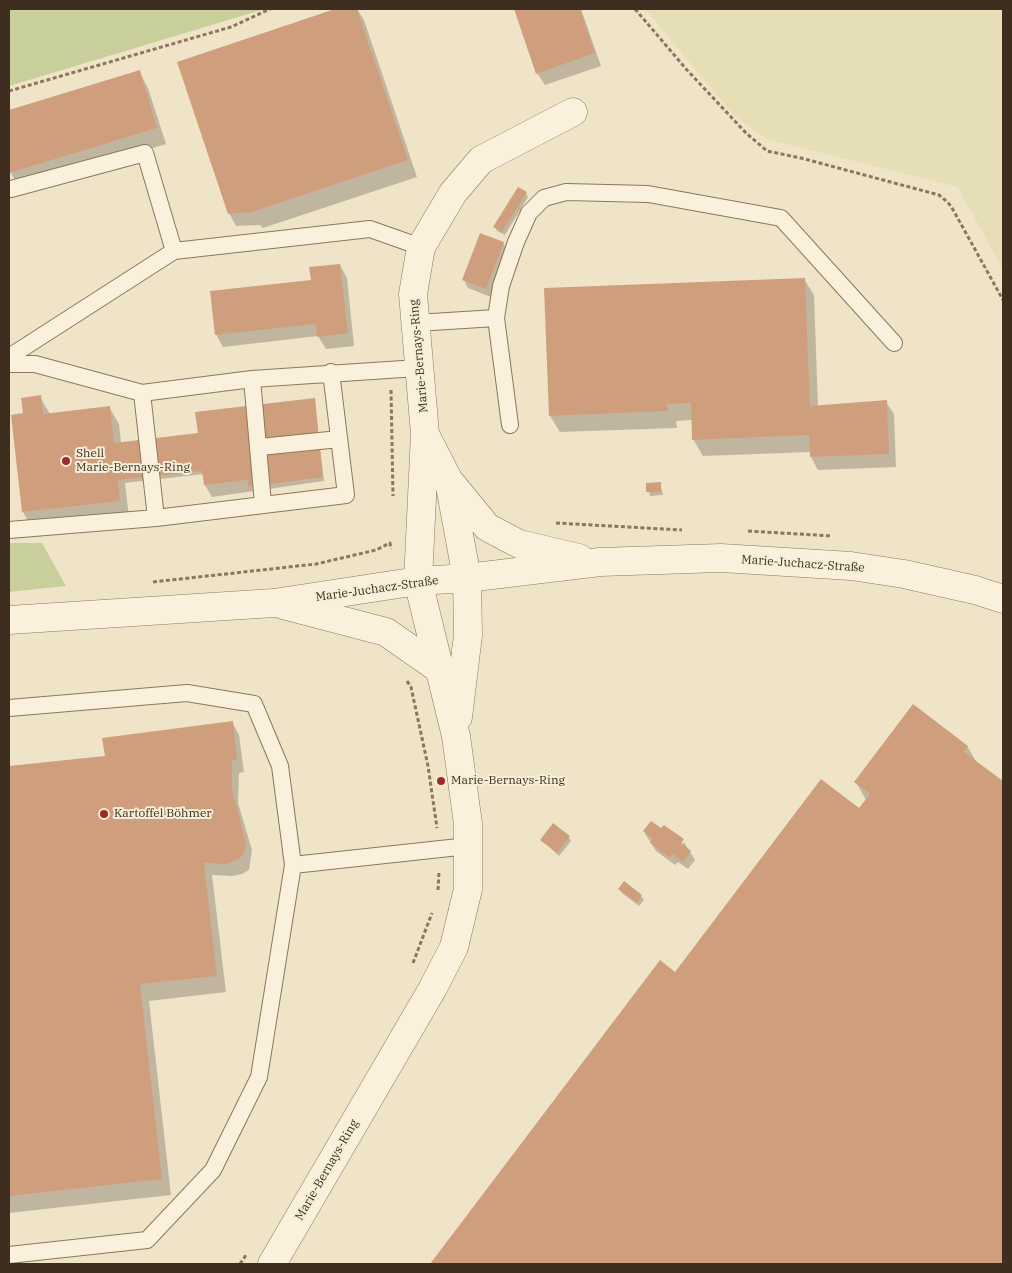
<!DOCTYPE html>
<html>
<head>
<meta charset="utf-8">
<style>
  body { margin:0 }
  #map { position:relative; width:1012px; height:1273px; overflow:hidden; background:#f0e4c8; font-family:"IBM Plex Serif",serif }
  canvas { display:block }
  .frame { position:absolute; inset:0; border:10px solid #3d2e20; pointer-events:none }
</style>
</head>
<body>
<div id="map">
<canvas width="1012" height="1273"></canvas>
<div class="frame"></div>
</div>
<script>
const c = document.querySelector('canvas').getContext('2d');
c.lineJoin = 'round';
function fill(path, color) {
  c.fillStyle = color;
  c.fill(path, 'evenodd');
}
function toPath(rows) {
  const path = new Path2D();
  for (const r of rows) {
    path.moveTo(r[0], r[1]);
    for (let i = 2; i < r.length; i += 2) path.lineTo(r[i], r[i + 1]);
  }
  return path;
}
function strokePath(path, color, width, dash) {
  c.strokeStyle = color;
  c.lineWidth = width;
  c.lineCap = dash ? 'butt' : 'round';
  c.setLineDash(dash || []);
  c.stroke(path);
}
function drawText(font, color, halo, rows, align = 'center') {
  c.font = font + ' "IBM Plex Serif",serif';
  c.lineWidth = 4;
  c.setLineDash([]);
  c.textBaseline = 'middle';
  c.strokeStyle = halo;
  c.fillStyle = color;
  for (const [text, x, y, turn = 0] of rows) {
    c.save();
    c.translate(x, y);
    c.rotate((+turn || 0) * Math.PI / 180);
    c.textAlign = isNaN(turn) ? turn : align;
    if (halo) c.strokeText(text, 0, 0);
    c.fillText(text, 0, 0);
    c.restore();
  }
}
const farmland = toPath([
  [645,9,1003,9,1003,270,958,187,766,139,734,115]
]);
const green = toPath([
  [9,9,265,9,9,86],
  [9,543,42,543,66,586,9,592]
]);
const shadow = toPath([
  [339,9,357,9,364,20,417,177,263,228,260,225,236,226,229,213,201,55],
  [515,9,581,9,601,66,545,85,537,73],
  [139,72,148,88,166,144,19,189,9,169,9,112],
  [526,193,528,197,505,235,497,231,495,227],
  [503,243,508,251,491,297,468,288,464,280],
  [340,265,347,278,354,346,326,349,318,336,223,347,216,334],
  [804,279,814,295,818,407,886,402,894,414,896,467,818,470,811,457,811,452,703,456,693,439,693,420,676,421,677,428,560,432,550,416],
  [40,397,50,414,109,407,119,424,121,443,197,434,314,400,324,481,212,497,205,485,204,474,125,483,129,517,32,528,23,512,24,415],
  [660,483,663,495,650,496,647,484],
  [232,722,239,735,244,772,239,773,238,803,252,850,249,870,242,874,232,876,212,875,226,992,149,1001,171,1195,9,1213,9,768,106,757],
  [967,746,977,763,1003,783,1003,1264,431,1264,660,962,675,974,859,810,866,800,856,782],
  [644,832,683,840,679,849,684,842,695,860,688,869,678,862,675,865,656,851],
  [569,837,571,841,559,856,542,840],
  [624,883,641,896,644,900,639,906,622,893,620,889]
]);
const building = toPath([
  [335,9,357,9,408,160,252,212,228,214,177,62],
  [514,9,580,9,595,53,536,74],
  [140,70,157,128,9,173,9,110],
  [518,187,527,192,502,232,493,227],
  [480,233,504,242,486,289,462,280],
  [340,264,348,333,317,337,315,324,215,335,210,291,311,280,309,267],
  [805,278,810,406,887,400,889,454,810,457,809,435,692,440,691,403,667,404,668,411,549,416,544,288],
  [41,395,43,414,110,406,114,443,198,433,195,412,315,398,323,477,248,487,248,480,204,485,202,471,118,480,120,501,22,512,11,415,23,413,21,398],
  [661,482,661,492,646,492,646,483],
  [913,704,968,746,964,752,1003,781,1003,1264,430,1264,660,960,675,972,821,779,859,808,870,794,854,782],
  [233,721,237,760,232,760,232,789,246,843,244,853,238,860,225,864,204,863,217,976,140,984,162,1179,9,1196,9,766,105,756,102,738],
  [651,821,661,828,664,825,684,839,681,843,691,851,683,862,673,854,670,858,650,843,653,839,643,831],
  [553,823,570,836,557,853,540,840],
  [624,881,642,895,637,903,618,889]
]);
const path = toPath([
  [635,9,687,70,746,133,767,151,801,158,939,195,945,200,951,206,1003,300],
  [9,91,231,27,270,9],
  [391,390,393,496],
  [556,523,682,530],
  [748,531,832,536],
  [153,582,316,564,376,550,390,543,391,549],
  [407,681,411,687,428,766,437,828],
  [438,890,439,872],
  [413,963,432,913],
  [240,1264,246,1255]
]);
const lane = toPath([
  [11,189,145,153,174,251],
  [416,323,496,318],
  [9,357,174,251,370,229,421,247],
  [9,364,35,364,142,393,252,379,418,368],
  [252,379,263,504],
  [142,393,156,518],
  [510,425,496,318,501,286,516,242,529,213,544,198,566,192,648,194,781,218,894,343],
  [260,447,339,439],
  [9,530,156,518,346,495,331,372],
  [9,708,187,693,254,704,280,766,293,865,259,1077,213,1170,147,1240,9,1255],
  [293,865,468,846]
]);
const street = toPath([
  [426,436,449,481,467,578,468,635,458,717],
  [451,483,487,527,519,544,579,558],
  [283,605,386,632,439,669],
  [9,620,274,603,418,581,467,578,600,562,721,558,851,566,904,574,975,590,1003,599],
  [272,1264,433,988,454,947,468,889,468,824,456,736,418,581,425,434,413,294,421,247,453,193,481,160,573,112]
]);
const markers = [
  [66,461,5,"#9e2a2b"],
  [441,781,5,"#9e2a2b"],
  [104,814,5,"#9e2a2b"]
];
const streetNames = [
  ["Marie-Bernays-Ring",419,356,-95],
  ["Marie-Juchacz-Straße",803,564,4],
  ["Marie-Juchacz-Straße",377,589,-8],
  ["Marie-Bernays-Ring",327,1170,-60]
];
const poiNames = [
  ["Shell",76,454],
  ["Marie-Bernays-Ring",76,468],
  ["Marie-Bernays-Ring",451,781],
  ["Kartoffel Böhmer",114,814]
];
fill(farmland, '#e6deb5');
fill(green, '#c9cf9b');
fill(shadow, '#0003');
fill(building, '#cf9f7d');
strokePath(lane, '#8d765c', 18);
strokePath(street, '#8d765c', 29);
strokePath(path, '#8d765c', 3, [4, 2.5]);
strokePath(lane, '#faf1dc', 16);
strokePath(street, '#faf1dc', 28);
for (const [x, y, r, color] of markers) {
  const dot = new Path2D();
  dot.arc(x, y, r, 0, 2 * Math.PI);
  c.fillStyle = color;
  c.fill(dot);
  strokePath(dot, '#f7eed8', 2);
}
drawText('12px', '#3d2e20', '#f7eed8', streetNames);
drawText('12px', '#3d2e20', '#f7eed8', poiNames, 'left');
</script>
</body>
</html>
